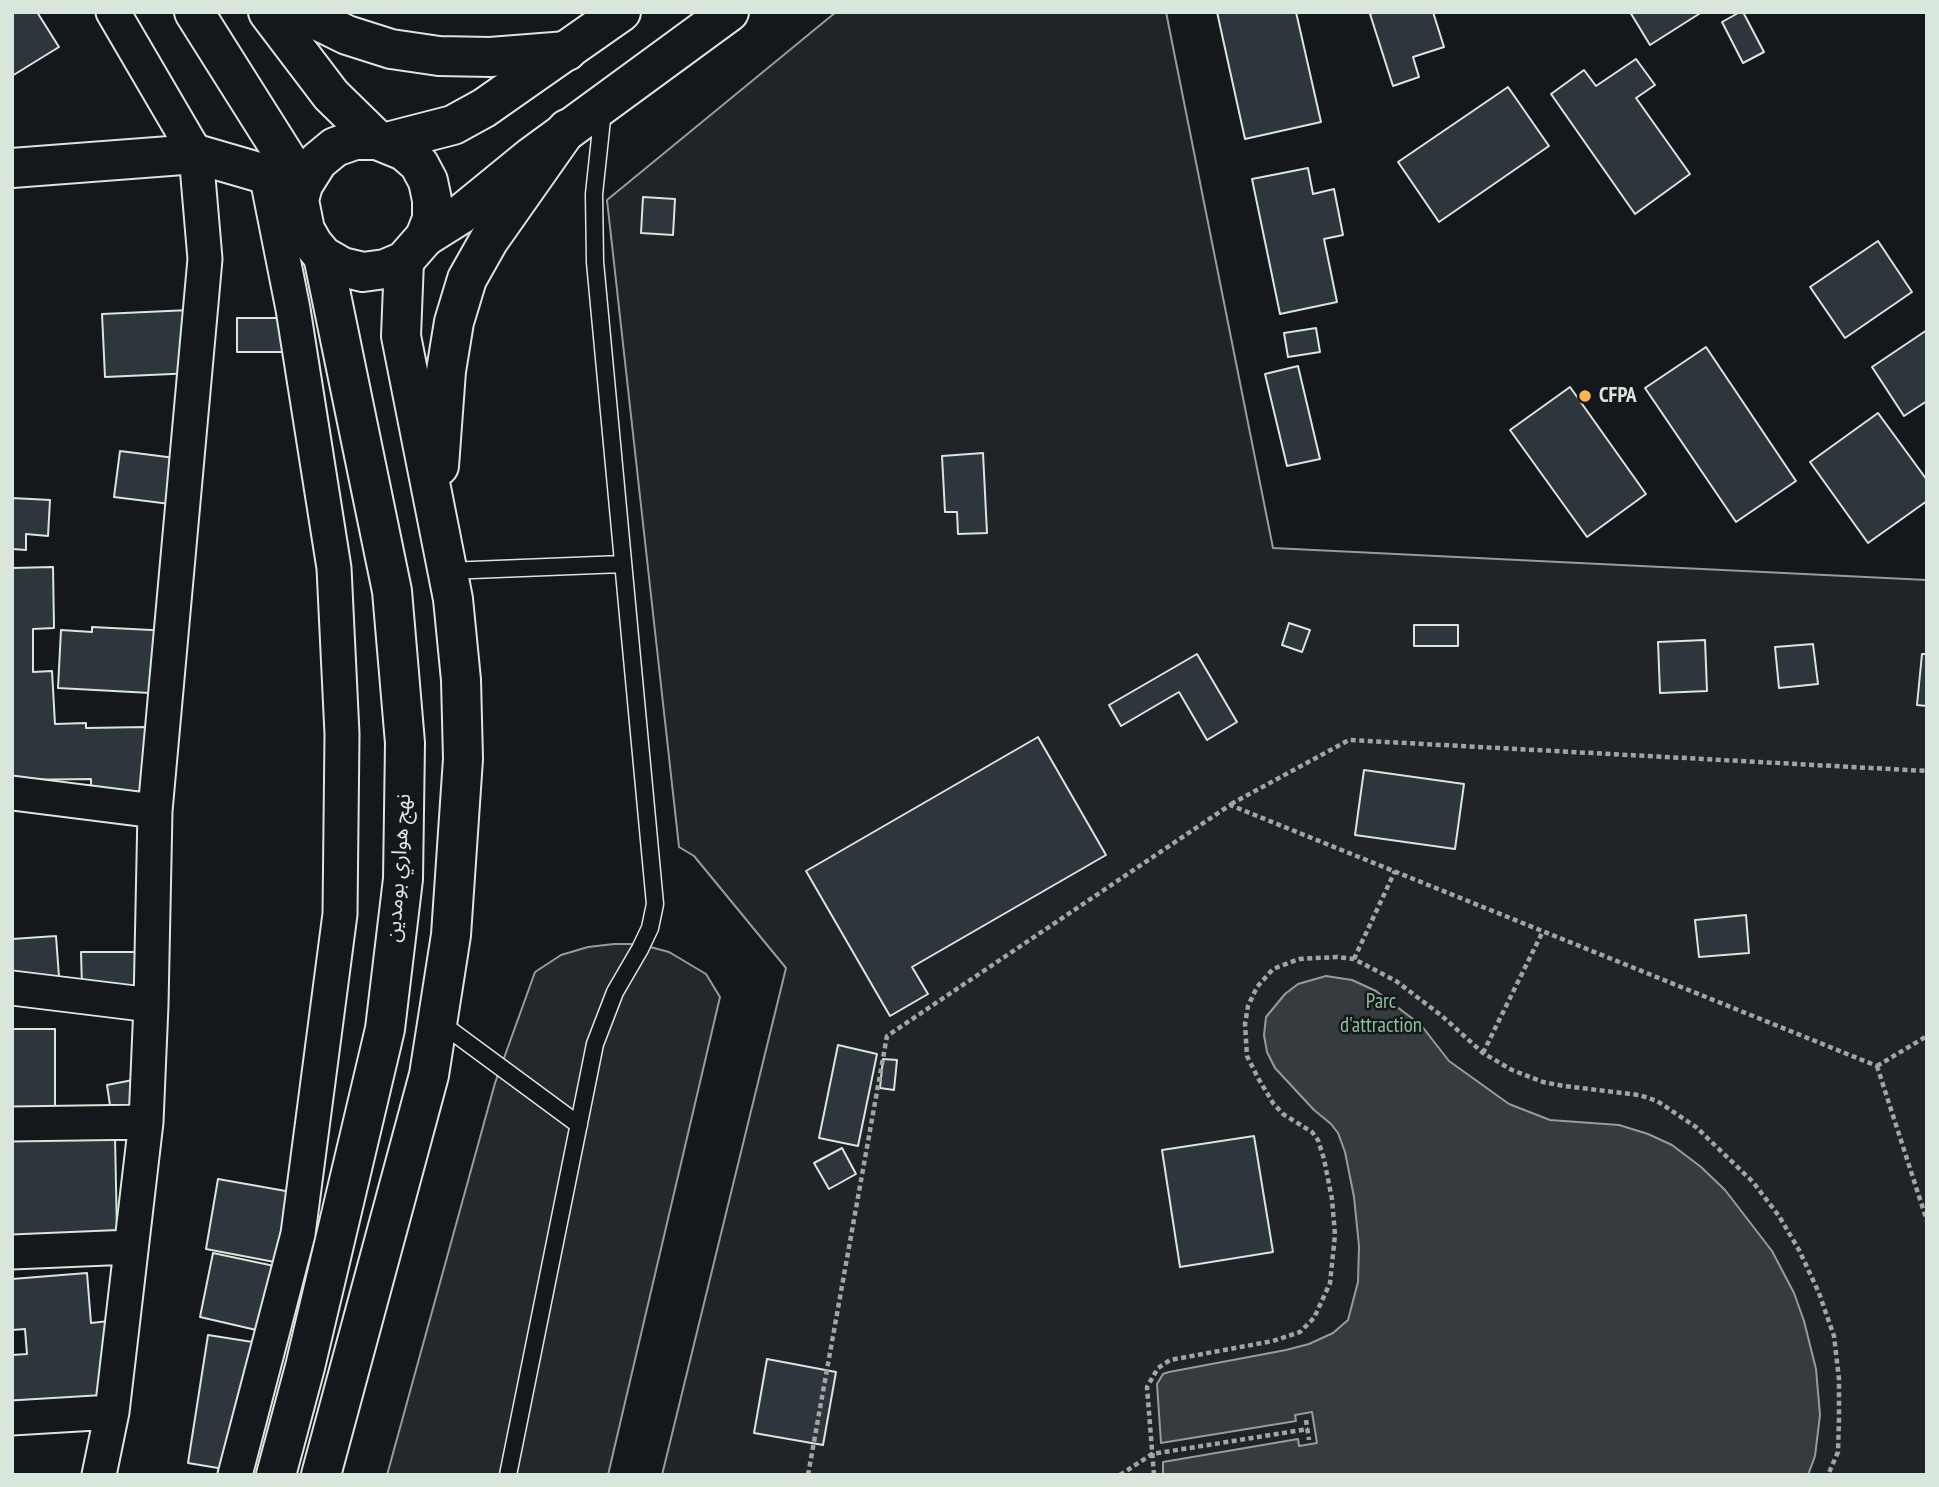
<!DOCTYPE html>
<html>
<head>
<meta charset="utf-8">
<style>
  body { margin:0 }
  #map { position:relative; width:1939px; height:1487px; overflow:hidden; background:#14181c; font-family:"PT Sans Narrow",sans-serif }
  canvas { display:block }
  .frame { position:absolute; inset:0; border:14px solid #d8e6dc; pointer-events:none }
</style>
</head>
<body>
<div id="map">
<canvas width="1939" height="1487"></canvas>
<div class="frame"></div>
</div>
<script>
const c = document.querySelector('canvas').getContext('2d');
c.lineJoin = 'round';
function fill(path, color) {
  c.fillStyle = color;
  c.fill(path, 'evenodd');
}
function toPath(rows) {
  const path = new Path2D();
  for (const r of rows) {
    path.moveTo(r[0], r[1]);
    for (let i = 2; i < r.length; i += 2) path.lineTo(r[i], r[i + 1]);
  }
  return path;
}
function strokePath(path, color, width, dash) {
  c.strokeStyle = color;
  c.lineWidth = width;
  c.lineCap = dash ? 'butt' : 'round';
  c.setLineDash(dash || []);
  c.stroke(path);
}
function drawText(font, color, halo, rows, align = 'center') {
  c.font = font + ' "PT Sans Narrow","Noto Sans Arabic",sans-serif';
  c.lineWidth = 5;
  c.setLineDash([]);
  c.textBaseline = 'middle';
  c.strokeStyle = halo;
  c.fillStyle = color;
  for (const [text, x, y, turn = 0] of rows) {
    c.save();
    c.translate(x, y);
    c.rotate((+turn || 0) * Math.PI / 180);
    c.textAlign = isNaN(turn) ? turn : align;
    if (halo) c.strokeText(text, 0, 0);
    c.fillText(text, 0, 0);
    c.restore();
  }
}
const green = toPath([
  [836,12,1166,12,1273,548,1927,580,1927,1475,662,1475,786,968,694,856,679,847,607,200,836,12]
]);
const parking = toPath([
  [614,944,639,944,669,952,706,974,720,997,608,1475,387,1475,495,1083,535,972,561,955,588,947,614,944]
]);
const water = toPath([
  [1326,976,1352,980,1376,991,1421,1025,1449,1061,1509,1104,1550,1120,1619,1125,1648,1134,1672,1145,1701,1167,1725,1190,1772,1251,1794,1293,1804,1321,1816,1369,1820,1415,1815,1456,1808,1475,1163,1475,1163,1462,1298,1439,1299,1446,1317,1443,1312,1412,1295,1415,1296,1421,1161,1443,1157,1384,1163,1374,1169,1372,1286,1350,1309,1344,1333,1333,1348,1320,1358,1282,1359,1246,1354,1197,1345,1152,1338,1133,1331,1124,1314,1110,1275,1068,1267,1052,1264,1035,1266,1017,1285,994,1298,984,1326,976]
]);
const building = toPath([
  [12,12,37,12,59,47,12,76,12,12],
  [1217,12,1296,12,1321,122,1245,139,1217,12],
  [1376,12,1433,12,1444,47,1413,57,1419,77,1393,86,1370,14,1376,12],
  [1630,12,1702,12,1650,45,1630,12],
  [1740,12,1743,12,1764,52,1743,63,1722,22,1740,12],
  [1636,59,1655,85,1636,98,1690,174,1635,214,1551,94,1584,70,1596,86,1636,59],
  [1508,87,1549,146,1439,222,1398,162,1508,87],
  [1308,168,1313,194,1334,189,1343,235,1324,239,1337,302,1280,314,1252,179,1308,168],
  [643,197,675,199,673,235,641,233,643,197],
  [1878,241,1912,292,1845,338,1810,287,1878,241],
  [190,310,194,373,105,377,102,314,190,310],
  [237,318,286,318,287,352,237,352,237,318],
  [1316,328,1320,352,1288,357,1284,333,1316,328],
  [1927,330,1927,401,1904,416,1872,367,1927,330],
  [1706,347,1796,481,1736,522,1645,388,1706,347],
  [1298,366,1320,459,1287,466,1265,374,1298,366],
  [1570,387,1646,494,1587,537,1510,430,1570,387],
  [1878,413,1927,480,1927,501,1868,543,1810,462,1878,413],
  [120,451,175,458,170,504,114,497,120,451],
  [983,453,987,533,958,534,957,512,945,512,942,456,983,453],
  [12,498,50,500,48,536,26,534,26,550,12,549,12,498],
  [53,567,54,628,33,629,33,672,52,671,55,724,86,723,86,728,146,727,148,793,91,794,91,779,12,780,12,568,53,567],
  [1289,623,1310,630,1302,652,1282,645,1289,623],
  [1414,625,1458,625,1458,646,1414,646,1414,625],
  [92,627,171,631,169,694,58,688,61,630,92,632,92,627],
  [1705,640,1707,691,1660,693,1658,642,1705,640],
  [1813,644,1818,684,1779,688,1775,647,1813,644],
  [1197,654,1237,722,1207,740,1179,692,1121,726,1109,705,1197,654],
  [1922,654,1927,654,1927,706,1917,705,1922,654],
  [1038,737,1106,855,912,967,928,994,890,1016,806,871,1038,737],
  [1364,770,1464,784,1455,849,1355,835,1364,770],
  [1746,915,1749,953,1699,957,1695,920,1746,915],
  [56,936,59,977,12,980,12,939,56,936],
  [81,952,135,952,135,988,82,988,81,952],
  [12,1029,55,1029,55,1109,12,1108,12,1029],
  [838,1045,877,1054,858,1146,819,1138,838,1045],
  [883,1059,897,1060,894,1090,880,1088,883,1059],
  [133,1080,138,1108,111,1112,107,1085,133,1080],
  [1254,1136,1273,1252,1180,1267,1162,1150,1254,1136],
  [115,1137,117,1234,12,1236,12,1140,115,1137],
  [842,1148,856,1174,829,1189,814,1163,842,1148],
  [218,1179,297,1193,285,1264,206,1249,218,1179],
  [213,1253,279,1267,265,1332,200,1317,213,1253],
  [87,1273,91,1323,109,1321,116,1407,12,1415,12,1355,27,1354,25,1329,12,1330,12,1279,87,1273],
  [208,1335,259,1343,236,1471,188,1463,208,1335],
  [767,1359,836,1372,823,1445,754,1433,767,1359]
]);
const path = toPath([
  [1231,804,1349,740,1927,771],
  [1354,959,1395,871],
  [1483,1053,1543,931],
  [1877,1066,1927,1221],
  [1877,1066,1927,1036],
  [1306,1420,1309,1440],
  [808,1475,887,1036,1230,805,1877,1066],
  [1120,1475,1152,1454,1308,1429],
  [1154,1475,1147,1387,1158,1368,1170,1360,1273,1341,1300,1332,1314,1318,1330,1283,1335,1235,1332,1199,1324,1159,1318,1140,1312,1132,1283,1114,1273,1103,1258,1078,1247,1056,1245,1024,1248,1006,1257,987,1273,969,1299,959,1337,957,1354,959,1396,981,1442,1016,1483,1053,1512,1070,1543,1082,1564,1086,1639,1095,1657,1101,1696,1127,1753,1182,1779,1216,1799,1250,1819,1293,1834,1336,1839,1379,1839,1418,1838,1452,1828,1475]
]);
const service = toPath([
  [447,571,622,564],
  [438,1021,579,1125],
  [508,1475,595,1044,615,992,640,949,650,928,655,904,595,262,594,194,603,110]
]);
const minor = toPath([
  [12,793,155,811,205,259,196,154,113,12],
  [12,988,151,1005],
  [12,1124,146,1122],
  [12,1252,131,1247],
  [12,1418,112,1412],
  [99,1475,112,1412,146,1122,151,1005,155,811],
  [235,1475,298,1234,340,914,342,734,334,568,293,309,266,173]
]);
const tertiary = toPath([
  [12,168,196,154,303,185]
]);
const secondary = toPath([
  [387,142,453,125,484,108,621,12],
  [425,237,460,215,531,157,729,12]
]);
const primary = toPath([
  [439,466,446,371,454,322,467,279,489,240,567,129],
  [276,1475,305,1367,385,1029,403,879,405,743,392,591,323,256],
  [321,1475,429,1075,451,935,463,759,461,680,453,599,401,336,404,261]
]);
const trunk = toPath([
  [194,12,303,185],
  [268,12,331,95,377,140,404,151,419,164,428,181,432,200,432,219,425,237,404,261,385,269,363,272,342,267,323,256,313,244,305,230,299,200,303,185,318,161,335,147,355,140,377,140],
  [300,12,347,35,391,49,439,56,490,57,567,51]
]);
const markers = [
  [1585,396,7,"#ffb74d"]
];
const poiNames = [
  ["CFPA",1599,396]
];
const streetNames = [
  ["نهج هواري بومدين",399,868,-86]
];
const parkNames = [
  ["Parc",1381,1002],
  ["d'attraction",1381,1026]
];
fill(green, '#202428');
strokePath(green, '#939e99', 2);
fill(parking, '#24282b');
strokePath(parking, '#939e99', 2);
fill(water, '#363b3e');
strokePath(water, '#939e99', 2);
fill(building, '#2c363c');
strokePath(building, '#d8e6dc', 2);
strokePath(service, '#d8e6dc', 19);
strokePath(minor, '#d8e6dc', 37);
strokePath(tertiary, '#d8e6dc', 42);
strokePath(secondary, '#d8e6dc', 42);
strokePath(primary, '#d8e6dc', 42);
strokePath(trunk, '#d8e6dc', 42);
strokePath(path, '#9da8a2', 4.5, [5, 3.5]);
strokePath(service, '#14181c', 16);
strokePath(minor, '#14181c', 33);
strokePath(tertiary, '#14181c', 38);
strokePath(secondary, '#14181c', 38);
strokePath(primary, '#14181c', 38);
strokePath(trunk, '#14181c', 38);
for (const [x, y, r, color] of markers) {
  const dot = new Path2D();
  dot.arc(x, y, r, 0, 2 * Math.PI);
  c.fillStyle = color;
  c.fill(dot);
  strokePath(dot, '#14181c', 2.5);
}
drawText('bold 21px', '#d8e6dc', '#14181c', poiNames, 'left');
drawText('21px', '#d8e6dc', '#14181c', streetNames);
drawText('21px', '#8ac095', '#14181c', parkNames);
</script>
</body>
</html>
